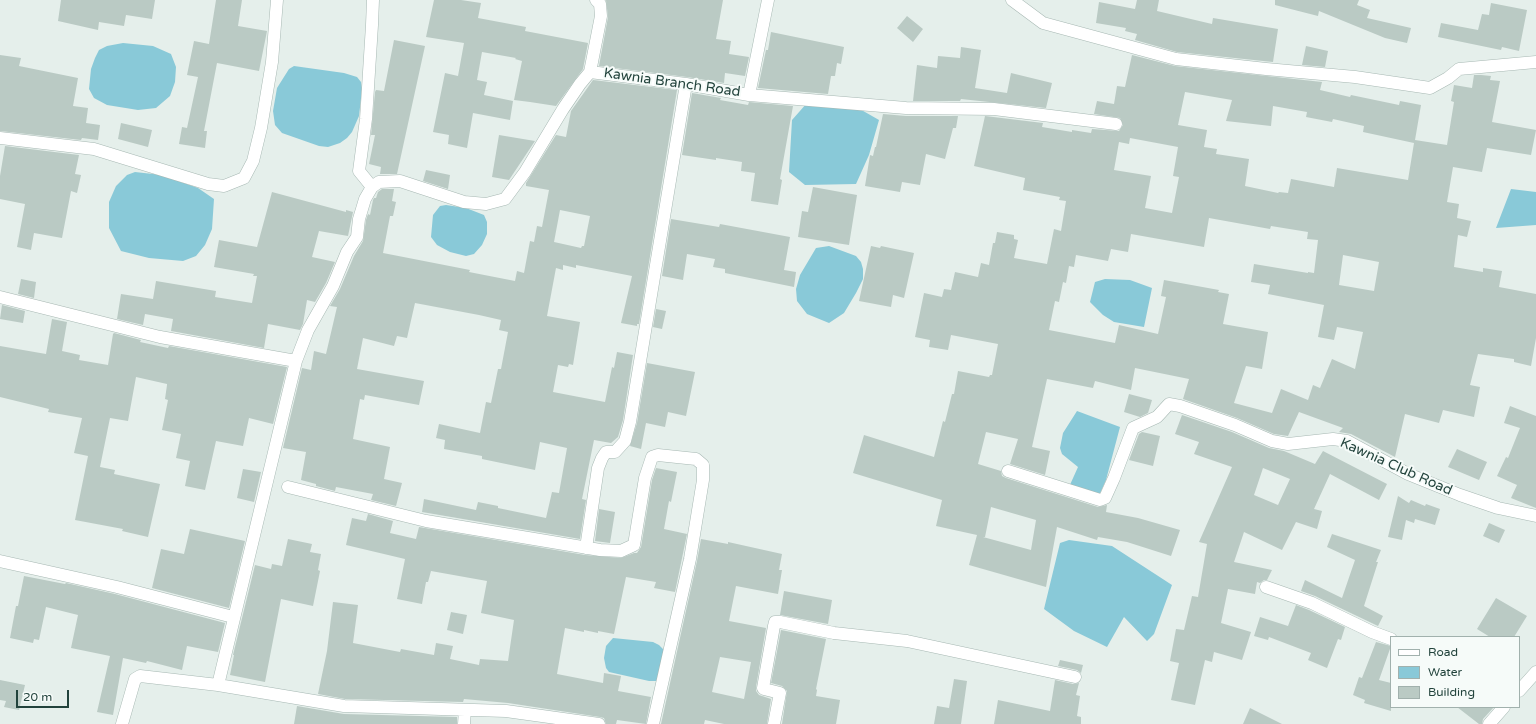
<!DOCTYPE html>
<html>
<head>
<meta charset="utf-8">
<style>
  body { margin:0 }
  #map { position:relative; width:1536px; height:724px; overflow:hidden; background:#e5efeb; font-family:"Varela Round",sans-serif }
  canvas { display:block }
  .legend { position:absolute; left:1390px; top:636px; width:130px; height:72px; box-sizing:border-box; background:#f6fbf9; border:1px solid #a1b1ad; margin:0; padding:5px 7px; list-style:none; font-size:12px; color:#22433c }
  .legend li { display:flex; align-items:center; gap:8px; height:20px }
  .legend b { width:20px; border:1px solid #a1b1ad }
  .scale { position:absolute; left:16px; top:690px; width:53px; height:18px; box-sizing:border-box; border:2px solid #22433c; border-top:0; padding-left:5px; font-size:12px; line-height:14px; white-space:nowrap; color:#22433c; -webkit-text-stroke:3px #f6fbf9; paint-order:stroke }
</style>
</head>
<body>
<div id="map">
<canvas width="1536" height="724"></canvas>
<ul class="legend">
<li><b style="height:5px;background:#fff"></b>Road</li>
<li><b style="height:11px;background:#89c9d8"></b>Water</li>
<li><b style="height:11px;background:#bacac4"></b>Building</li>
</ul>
<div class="scale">20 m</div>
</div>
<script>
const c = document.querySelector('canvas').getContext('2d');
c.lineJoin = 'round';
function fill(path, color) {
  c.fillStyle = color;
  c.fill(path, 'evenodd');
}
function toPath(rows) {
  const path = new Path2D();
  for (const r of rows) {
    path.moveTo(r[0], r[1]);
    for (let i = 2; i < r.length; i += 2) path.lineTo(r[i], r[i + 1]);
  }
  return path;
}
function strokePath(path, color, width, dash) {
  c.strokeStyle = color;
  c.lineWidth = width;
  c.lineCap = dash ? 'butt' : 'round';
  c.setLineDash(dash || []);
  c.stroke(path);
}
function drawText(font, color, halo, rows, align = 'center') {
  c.font = font + ' "Varela Round",sans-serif';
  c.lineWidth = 4;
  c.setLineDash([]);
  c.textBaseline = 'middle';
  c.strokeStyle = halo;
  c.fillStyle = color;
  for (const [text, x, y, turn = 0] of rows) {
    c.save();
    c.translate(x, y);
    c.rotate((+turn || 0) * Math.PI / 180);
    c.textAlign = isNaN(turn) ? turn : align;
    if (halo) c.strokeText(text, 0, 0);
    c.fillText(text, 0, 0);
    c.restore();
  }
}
const water = toPath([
  [123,43,153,46,171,54,176,67,175,82,170,96,156,108,138,110,107,105,94,98,89,89,91,69,95,58,99,50,107,46],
  [294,66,344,73,357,77,361,82,362,90,359,116,352,132,347,138,340,143,328,147,319,146,282,133,275,125,273,111,277,88,289,69],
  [807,103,851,104,879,120,869,155,856,184,805,185,789,172,792,120],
  [135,172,162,175,198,188,214,199,212,229,205,245,196,256,183,261,149,258,121,251,109,228,109,202,116,186,127,175],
  [1511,189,1536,192,1536,225,1496,228],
  [446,205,466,208,484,215,487,222,487,234,482,245,474,254,466,256,450,252,437,245,431,237,433,215,440,206],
  [829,246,856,256,861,262,863,269,863,279,856,293,844,313,829,323,807,314,797,301,796,289,800,275,816,248],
  [1105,279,1130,280,1152,288,1144,327,1114,322,1103,315,1090,302,1095,282],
  [1077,411,1120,427,1106,480,1098,498,1069,487,1078,467,1062,454,1060,448,1063,433],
  [1069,540,1112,546,1172,585,1154,634,1147,641,1124,617,1107,647,1074,631,1044,609,1060,543],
  [613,638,653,642,659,645,664,650,657,681,649,681,609,672,606,668,604,658,606,646]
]);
const building = toPath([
  [61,0,155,0,152,19,126,15,124,26,99,22,98,30,58,21],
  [216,0,242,0,238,26,267,31,259,71,217,63,204,131,207,131,205,148,179,144,182,127,187,128,198,77,187,75,194,41,209,44],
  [434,0,461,0,481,3,478,18,526,27,525,31,588,43,583,69,556,106,530,102,514,100,522,61,515,59,516,58,482,52,477,80,487,82,484,95,513,101,510,120,473,113,467,148,448,144,449,135,433,132,445,73,458,76,464,43,426,37],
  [606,0,723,0,716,39,731,41,729,54,749,57,745,76,725,73,724,83,687,77,599,66,608,17],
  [1137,0,1159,0,1157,11,1212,24,1213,18,1278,29,1273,62,1177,52,1135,40,1137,34,1125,31,1126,28,1096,23,1099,2,1135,9],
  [1275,0,1359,0,1357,5,1370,10,1367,18,1411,28,1407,43,1385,38,1319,11,1318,16,1275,5],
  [1491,3,1527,10,1519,51,1502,47,1501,50,1438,37,1441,23,1478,30,1482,14,1489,15],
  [907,16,923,29,913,42,897,28],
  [771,32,844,47,841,64,837,63,835,76,831,76,828,94,758,88,766,50,768,50],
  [394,40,425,46,397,174,380,174,381,167,369,164,375,135,371,135,375,92,376,90,384,91],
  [1306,46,1328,51,1325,67,1302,65],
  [961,47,981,50,975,88,1007,93,1011,73,1052,83,1046,108,961,99,960,101,913,101,917,65,937,68,938,56,960,58],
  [0,55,21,58,19,66,78,78,73,106,88,108,86,123,100,125,98,140,82,138,81,140,0,131],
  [1132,55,1175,66,1322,82,1320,90,1350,97,1351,95,1399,105,1400,101,1421,105,1415,140,1447,145,1454,102,1451,101,1454,85,1472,88,1474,75,1481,75,1491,76,1490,80,1500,81,1492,122,1536,130,1531,155,1487,148,1482,172,1453,167,1447,202,1459,204,1457,218,1471,221,1467,237,1458,235,1454,267,1483,272,1483,268,1502,271,1499,287,1536,294,1536,338,1531,366,1514,362,1514,359,1478,354,1470,385,1480,387,1474,417,1443,410,1439,423,1405,414,1395,457,1351,434,1339,432,1343,428,1299,412,1288,436,1274,434,1237,418,1183,399,1189,379,1135,368,1131,390,1095,381,1093,388,1047,379,1032,447,1050,451,1045,475,1010,464,1018,439,986,432,978,464,1001,471,1002,476,1006,478,1098,507,1107,505,1106,512,1138,518,1180,530,1171,556,1127,542,1098,537,1097,540,1057,527,1046,587,969,565,977,535,936,526,942,500,853,473,864,435,934,457,943,421,945,422,952,394,954,394,958,371,989,377,990,375,992,375,998,344,951,335,948,350,929,347,930,340,915,337,924,293,942,297,944,289,951,290,955,272,978,277,981,263,989,265,993,243,995,243,997,232,1014,235,1014,239,1018,240,1014,258,1047,264,1054,229,1061,231,1066,201,1059,200,1060,197,1023,190,1025,178,974,166,985,116,1043,123,1042,127,1072,132,1072,130,1091,133,1092,129,1119,131,1123,125,1120,118,1094,114,1097,101,1114,104,1117,86,1125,87],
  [1185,92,1232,100,1226,121,1271,126,1273,106,1307,112,1306,117,1332,122,1333,119,1364,126,1363,132,1414,143,1408,180,1337,168,1334,187,1291,179,1288,193,1279,192,1278,193,1245,186,1249,159,1216,154,1217,149,1204,147,1207,130,1178,125],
  [1130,138,1178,147,1173,176,1179,177,1172,213,1145,208,1151,176,1114,170,1119,142,1129,144],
  [1209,218,1270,229,1271,226,1308,232,1307,239,1318,240,1314,273,1308,272,1308,273,1254,264,1251,282,1270,285,1268,294,1324,305,1318,337,1334,340,1337,327,1363,332,1355,369,1332,359,1320,388,1313,385,1308,400,1281,389,1272,413,1234,403,1246,366,1262,369,1268,332,1223,324,1229,294,1218,292,1219,290,1164,280,1161,296,1166,297,1158,334,1119,325,1115,343,1049,330,1055,301,1059,302,1063,282,1066,283,1069,266,1074,267,1076,255,1108,261,1111,249,1128,252,1131,234,1204,247],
  [1343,255,1379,262,1374,291,1339,285],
  [991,507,1036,520,1031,550,983,537,985,537],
  [593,80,677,90,639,324,637,324,637,326,621,323,632,276,576,265,576,268,563,265,563,270,556,268,547,316,580,322,573,365,569,364,568,367,558,365,553,392,605,402,612,367,614,368,617,352,633,355,623,420,618,437,611,443,594,440,582,499,586,500,580,539,422,512,424,499,476,510,478,502,498,506,498,508,546,518,552,492,559,493,567,448,540,442,535,470,482,459,482,456,444,449,445,440,436,438,439,424,480,433,486,402,491,403,498,369,501,369,508,332,499,330,501,320,479,315,415,303,407,338,397,336,394,346,363,338,357,369,424,381,419,405,365,395,364,400,360,399,353,439,390,447,384,479,402,483,396,506,371,500,373,494,336,487,335,491,316,486,316,484,301,480,306,452,283,448,302,368,311,370,314,351,326,354,337,307,330,306,340,289,354,256,363,241,366,220,368,214,370,215,373,200,374,198,376,198,378,192,382,189,394,189,392,201,396,202,393,216,390,216,383,253,470,270,469,272,515,281,517,271,524,273,530,241,534,242,537,226,542,227,549,190,526,186,526,183,556,135,566,137,571,111],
  [560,210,590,216,584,246,582,246,581,248,554,242],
  [692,93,721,98,720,100,748,105,749,102,793,106,780,179,782,180,778,205,751,201,755,173,741,171,742,162,716,158,716,160,682,155],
  [883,114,906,116,958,116,956,128,953,128,945,159,926,154,920,185,902,182,900,192,865,186,870,155,873,156,875,147,876,147],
  [121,123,152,130,148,147,118,139],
  [499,135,535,141,509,180,492,177],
  [5,146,79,155,75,174,81,175,77,193,71,191,62,238,34,233,31,250,17,247,25,204,0,199,0,176],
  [426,170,450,175,448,189,423,181],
  [813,187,857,195,849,245,798,237,802,211,808,212],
  [272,192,346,212,346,210,353,212,348,236,319,231,312,257,335,262,326,283,315,302,307,300,303,324,300,330,268,324,264,348,171,331,173,319,145,314,143,325,117,319,121,294,153,299,156,281,216,291,215,297,252,303,257,276,253,276,254,274,214,267,219,240,257,247],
  [671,219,719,227,720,224,790,237,784,270,796,272,794,287,725,273,725,269,713,267,715,259,687,254,683,280,662,276],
  [871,246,880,248,881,246,914,253,904,298,893,295,891,307,859,301],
  [21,279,36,282,34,298,18,294],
  [2,305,25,311,23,323,0,319],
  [656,309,666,311,662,329,653,327],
  [52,319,67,322,62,351,80,355,79,360,108,365,113,334,114,333,141,340,140,342,168,348,169,346,287,367,273,424,249,418,243,446,216,441,205,490,185,486,190,461,176,458,181,434,162,430,168,400,165,399,167,385,167,384,136,377,128,421,110,418,100,467,115,470,114,474,160,484,148,537,122,531,123,529,75,520,88,456,74,453,82,418,48,412,49,409,0,397,0,346,46,354],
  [647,363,695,372,686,416,668,412,665,427,646,423,641,449,630,446,637,423],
  [1129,394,1152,400,1148,413,1140,417,1124,412],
  [1510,406,1536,416,1536,508,1511,498,1517,485,1497,476,1506,457,1508,458,1520,428,1504,423],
  [1182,415,1232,432,1269,448,1284,451,1315,464,1323,451,1387,484,1379,500,1330,474,1314,509,1322,511,1317,529,1296,522,1282,550,1244,532,1234,562,1272,570,1267,580,1264,580,1260,583,1257,582,1255,594,1228,589,1221,623,1251,632,1242,660,1214,652,1212,662,1205,660,1195,705,1171,700,1179,663,1170,661,1176,629,1184,630,1192,596,1198,597,1207,544,1199,542,1232,467,1194,454,1199,442,1175,434],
  [1263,468,1290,479,1278,505,1254,495],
  [1142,432,1160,436,1153,466,1129,460,1139,434],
  [1457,449,1487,462,1479,480,1448,467],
  [656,468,677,472,671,502,669,501,664,529,687,534,675,592,654,588,656,582,626,577,614,634,598,631,598,633,584,630,584,632,565,628,557,674,603,683,604,673,621,676,618,691,651,697,646,724,617,720,616,724,606,724,604,718,600,717,508,703,464,699,463,702,345,699,318,694,327,651,333,602,358,605,353,643,400,652,401,649,434,655,436,643,453,646,450,659,479,665,480,659,508,661,514,620,481,613,487,581,431,571,428,582,426,582,422,604,397,599,405,559,346,545,352,518,366,521,368,514,393,521,390,533,416,539,419,527,585,555,621,558,634,553,637,553,641,547,652,480],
  [243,469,261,472,254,502,237,498],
  [1398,496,1409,503,1411,500,1425,506,1426,504,1440,509,1435,525,1415,519,1414,523,1406,520,1402,540,1388,537],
  [599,509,615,512,610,543,595,541],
  [1489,523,1505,530,1499,543,1483,536],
  [190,529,245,541,229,608,152,588,161,549,184,554],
  [1332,534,1381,550,1376,562,1378,562,1364,606,1383,616,1378,626,1315,596,1301,591,1305,580,1342,598,1355,560,1327,547],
  [288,539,312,544,310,552,321,554,318,570,320,571,313,606,281,599,265,682,230,675,234,655,233,655,255,565,271,569,272,564,282,566],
  [701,539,728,544,728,542,782,554,779,570,782,570,778,594,736,586,729,621,766,628,756,687,756,691,759,695,771,699,767,724,724,724,705,720,704,724,661,724,697,561],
  [720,657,751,662,744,699,712,692],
  [24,576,65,584,66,583,115,594,225,623,218,652,187,646,182,670,147,661,146,663,123,658,113,715,97,712,110,656,71,648,78,615,46,607,39,640,34,639,33,643,10,638,16,606,18,606],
  [784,591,832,600,828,624,780,615],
  [1496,598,1527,616,1514,637,1490,637,1477,629],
  [1296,605,1309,610,1345,627,1341,640,1338,639,1327,668,1308,660,1311,653,1269,637,1268,640,1254,636,1260,617,1288,626],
  [451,612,467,615,463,634,447,630],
  [781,630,826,639,816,689,817,690,816,696,840,700,836,724,782,724,787,691,782,686,771,683],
  [1376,642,1391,646,1379,680,1391,683,1391,711,1364,703,1365,700,1353,695,1359,677,1362,678],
  [1060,660,1083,665,1081,673,1077,670,1058,666],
  [954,679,967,681,961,724,934,724,937,706,949,708],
  [0,680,25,685,19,710,4,707,6,701,0,700],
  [1055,680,1073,684,1079,683,1076,695,1080,696,1077,716,1081,717,1081,724,994,724,998,700,1050,711],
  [297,706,344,714,457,717,457,724,294,724],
  [1457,707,1494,707,1483,719,1482,724,1479,724],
  [1250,708,1282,724,1243,724]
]);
const minor = toPath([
  [1012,0,1043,23,1176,59,1266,69,1355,77,1430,88,1448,78,1459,69,1536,62],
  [590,72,601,16,600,4,596,0],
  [749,95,768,0],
  [0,138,94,149,208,184,224,186,244,178,253,161,261,128,272,62,277,0],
  [372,187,359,171,366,119,372,25,373,0],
  [0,297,160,337,296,361],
  [1008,471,1100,500,1105,498,1114,478,1133,428,1157,417,1169,404,1180,406,1235,425,1272,441,1288,444,1333,439,1347,441,1408,474,1460,495,1498,508,1536,516],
  [288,487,426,521,600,550,621,551,634,545,645,478,652,457,658,455,696,459,703,465,703,480,690,559,653,724],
  [586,548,598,468,602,458,606,452,615,452,625,441,630,422,686,84],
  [0,561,117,587,233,617],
  [1266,587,1312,603,1372,632,1391,639],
  [218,685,296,361,308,330,333,286,347,252,357,237,359,219,365,199,372,187,379,182,400,181,464,202,486,204,505,199,525,172,563,109,580,84,590,72,686,84,749,95,906,108,994,109,1116,124],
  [1519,691,1536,672],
  [122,724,135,679,140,676,218,685,344,706,506,711,599,724],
  [464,724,465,710],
  [774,724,780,693,764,689,763,688,774,626,775,622,780,622,834,633,907,641,1075,677],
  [1489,724,1504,707]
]);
const streetNames = [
  ["Kawnia Branch Road",672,83,8],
  ["Kawnia Club Road",1396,467,24]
];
fill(water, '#89c9d8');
fill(building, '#bacac4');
strokePath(minor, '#a7b8b3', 13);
strokePath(minor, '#fff', 12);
drawText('14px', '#22433c', '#f6fbf9', streetNames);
</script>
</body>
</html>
